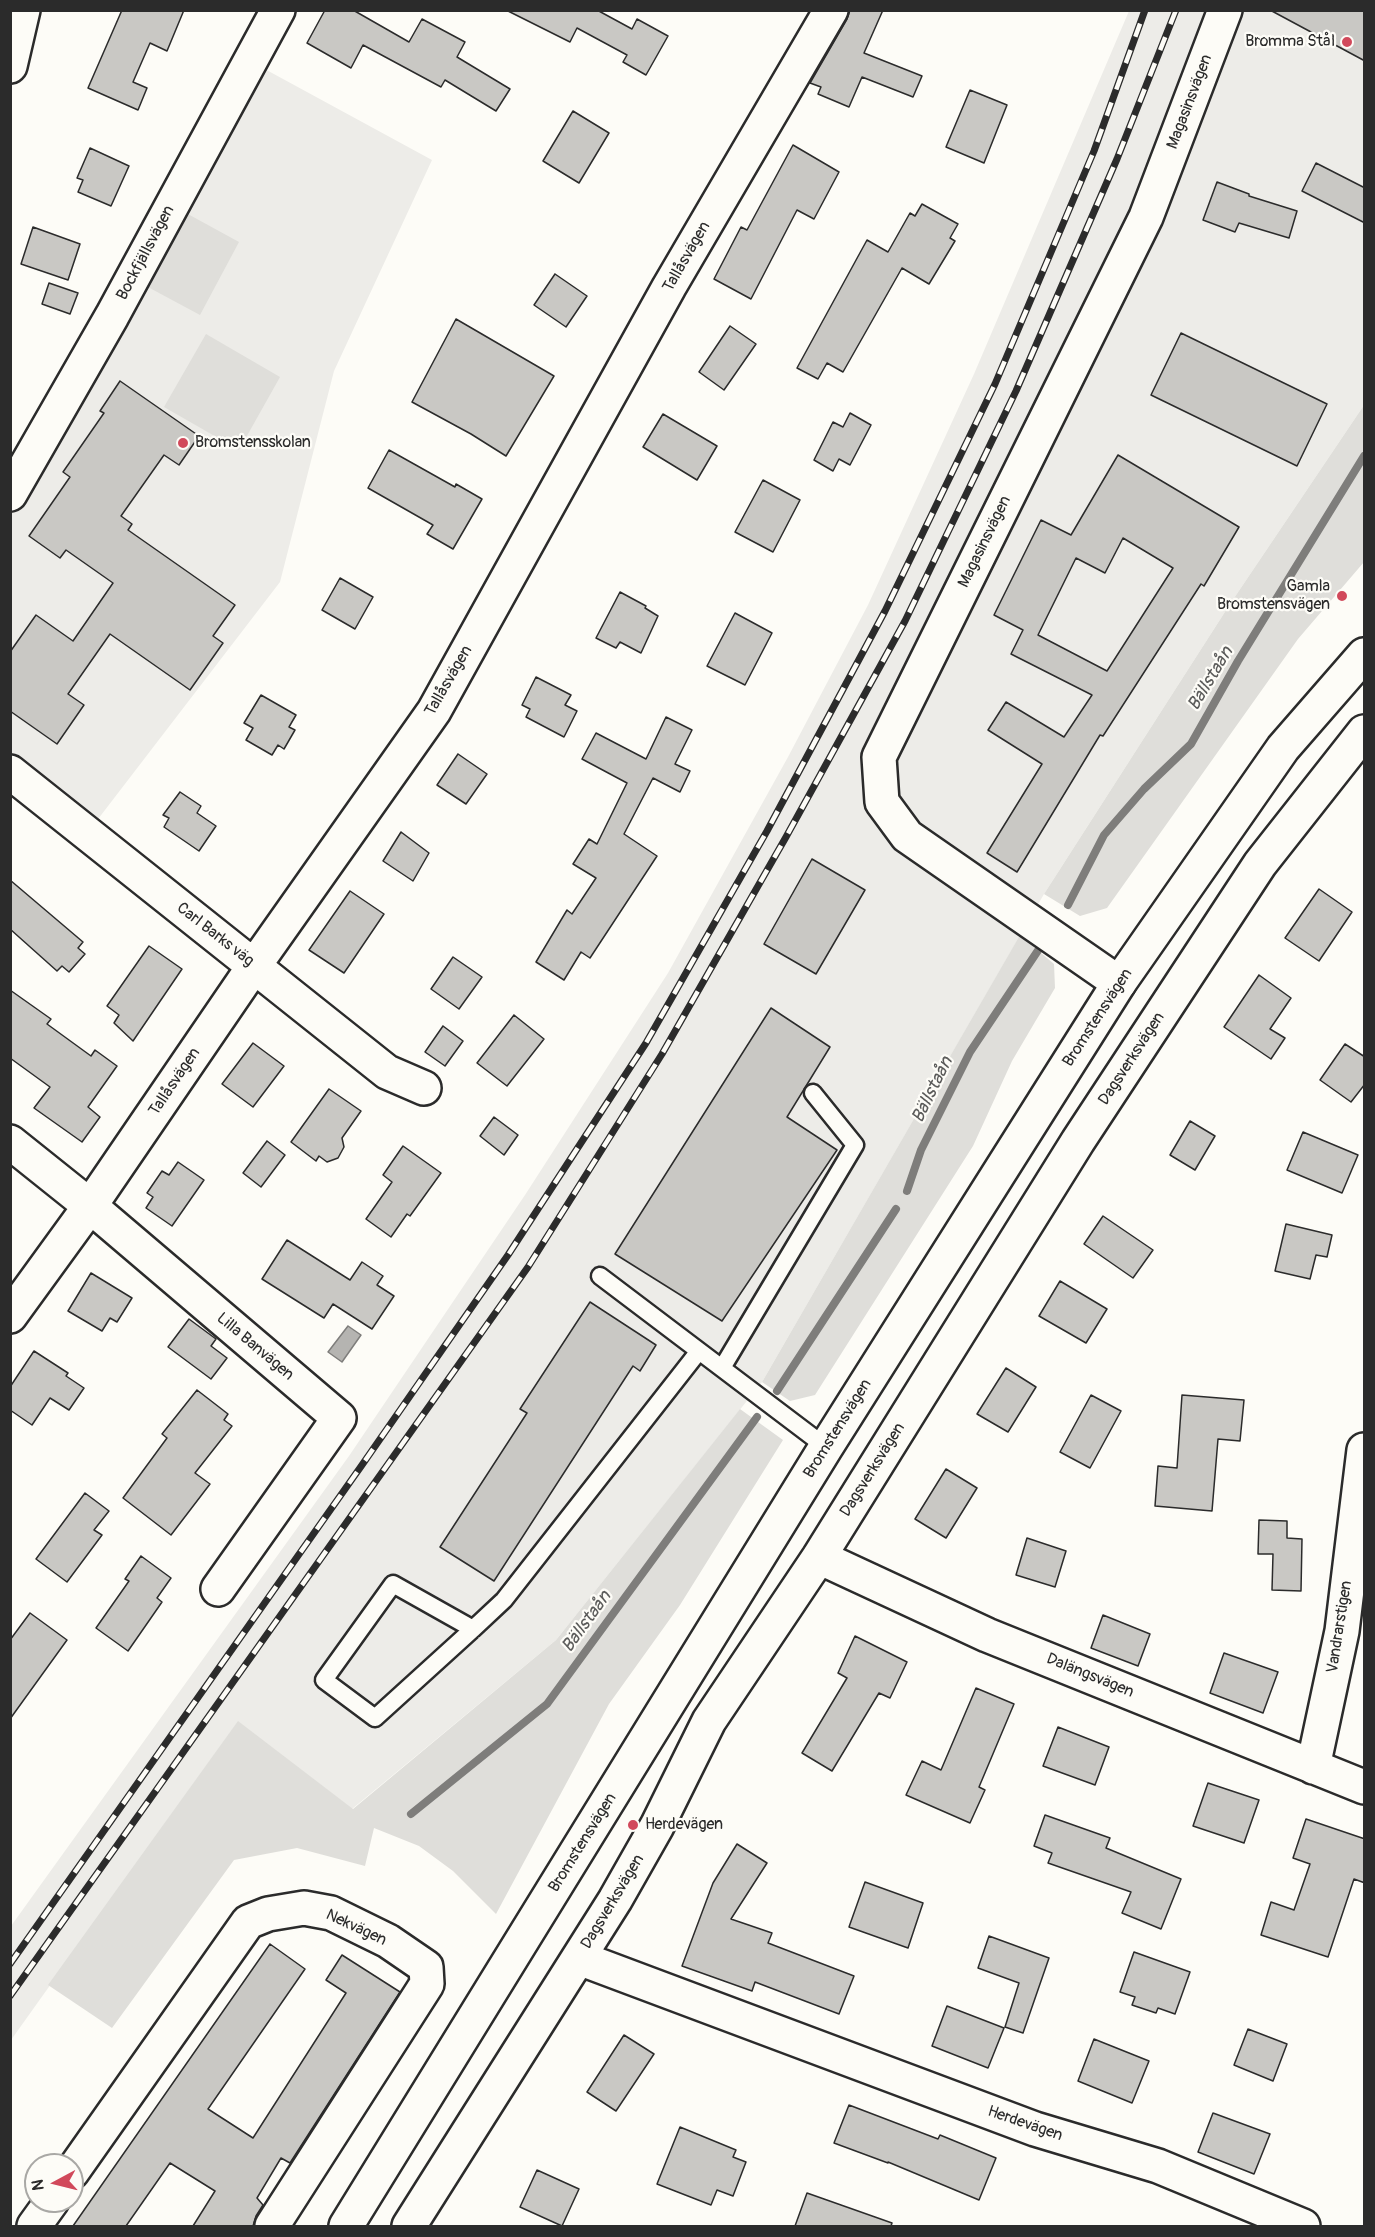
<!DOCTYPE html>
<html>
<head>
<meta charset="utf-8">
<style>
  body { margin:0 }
  #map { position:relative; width:1375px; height:2237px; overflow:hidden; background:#fdfcf7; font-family:Pangolin,sans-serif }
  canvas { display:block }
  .frame { position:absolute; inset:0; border:12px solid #2b2b2b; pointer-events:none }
  .north { position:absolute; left:24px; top:2153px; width:60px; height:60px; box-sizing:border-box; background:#fdfcf7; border:2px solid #a9a8a5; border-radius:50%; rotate:263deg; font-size:16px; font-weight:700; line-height:24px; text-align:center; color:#2b2b2b }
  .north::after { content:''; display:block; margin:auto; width:21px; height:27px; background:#d1495b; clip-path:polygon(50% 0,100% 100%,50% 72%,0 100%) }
</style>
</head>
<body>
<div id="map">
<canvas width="1375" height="2237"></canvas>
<div class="frame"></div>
<div class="north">N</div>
</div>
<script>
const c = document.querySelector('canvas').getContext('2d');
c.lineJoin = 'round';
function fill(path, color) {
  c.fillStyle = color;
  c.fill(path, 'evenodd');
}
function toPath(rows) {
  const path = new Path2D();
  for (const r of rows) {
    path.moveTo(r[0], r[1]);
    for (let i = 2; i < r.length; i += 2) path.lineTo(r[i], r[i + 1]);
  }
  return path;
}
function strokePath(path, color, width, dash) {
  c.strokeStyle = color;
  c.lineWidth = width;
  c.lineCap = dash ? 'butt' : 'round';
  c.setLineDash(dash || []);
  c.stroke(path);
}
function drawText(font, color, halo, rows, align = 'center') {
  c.font = font + ' Pangolin,sans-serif';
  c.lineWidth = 4.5;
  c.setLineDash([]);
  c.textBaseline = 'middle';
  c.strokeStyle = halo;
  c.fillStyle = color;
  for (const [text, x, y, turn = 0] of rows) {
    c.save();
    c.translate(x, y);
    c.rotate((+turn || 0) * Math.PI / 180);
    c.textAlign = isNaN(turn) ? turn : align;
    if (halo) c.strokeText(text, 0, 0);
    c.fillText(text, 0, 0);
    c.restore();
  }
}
const built = toPath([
  [1129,11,1364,11,1364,405,1230,604,1044,894,762,1382,556,1640,352,1809,238,1722,11,2040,11,1926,349,1456,525,1195,668,973,788,757,868,605,974,374],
  [261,67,432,160,334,371,280,582,95,823,11,754,11,514,94,360]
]);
const green = toPath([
  [186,213,239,242,200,315,146,286],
  [206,334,280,377,239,450,164,407],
  [1364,405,1364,562,1298,639,1107,908,1080,916,1044,894,1230,604],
  [1020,935,1054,964,1055,988,1012,1061,973,1146,815,1395,790,1401,762,1382],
  [740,1409,783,1440,680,1605,609,1704,496,1914,453,1871,419,1846,374,1828,365,1866,297,1848,234,1860,112,2028,48,1985,238,1721,353,1809,556,1640]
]);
const water = toPath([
  [348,1326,361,1335,342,1362,328,1352,348,1326]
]);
const stream = toPath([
  [1068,905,1104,835,1144,789,1191,744,1238,661,1364,456],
  [907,1191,921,1150,970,1052,1039,949],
  [777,1391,896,1209],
  [411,1814,547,1704,757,1417]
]);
const building = toPath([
  [122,10,184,10,167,51,150,43,133,82,147,88,138,110,88,88,122,10],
  [325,10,353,10,409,42,422,19,465,42,457,57,510,89,496,111,445,80,441,87,363,45,351,68,307,43,325,10],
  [506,10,597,10,632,29,637,19,668,36,646,75,623,62,627,55,577,28,570,42,506,10],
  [850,10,883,10,864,53,922,76,913,97,862,77,849,107,818,94,821,87,810,83,847,19,850,10],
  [1270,10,1365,10,1365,61,1270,10],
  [970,90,1007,105,984,163,946,147,970,90],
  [573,111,609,133,579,183,543,161,573,111],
  [793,145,839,172,814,219,797,210,751,299,714,279,741,227,747,230,793,145],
  [90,148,129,166,111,206,78,192,83,180,77,178,90,148],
  [1316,163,1365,188,1365,223,1302,191,1316,163],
  [1217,182,1249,194,1249,196,1297,211,1289,238,1239,223,1235,232,1203,220,1217,182],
  [922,204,958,224,950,238,955,241,929,284,902,268,843,372,827,363,818,379,797,368,867,240,888,252,910,213,915,216,922,204],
  [33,227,80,244,68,280,21,264,33,227],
  [555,274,587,296,566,327,534,305,555,274],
  [49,283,78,293,70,314,42,304,49,283],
  [456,319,554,376,506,456,471,434,412,402,456,319],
  [730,326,756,344,724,390,699,372,730,326],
  [1181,333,1327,404,1297,466,1151,395,1181,333],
  [120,381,199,436,179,465,164,455,121,516,132,524,128,530,235,605,213,636,223,643,190,690,110,634,68,694,84,705,57,744,10,711,10,652,36,615,73,641,113,583,66,550,60,558,29,536,70,477,63,472,104,413,100,411,120,381],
  [850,413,871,425,850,465,839,459,833,471,814,460,833,422,843,427,850,413],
  [663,414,717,446,697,480,643,447,663,414],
  [389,450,455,487,456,484,482,499,453,549,427,534,433,525,368,488,389,450],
  [1118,455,1239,527,1204,586,1201,584,1103,736,1100,735,1017,872,987,853,1042,764,988,730,1006,702,1064,737,1092,695,1011,654,1023,630,994,615,1041,520,1071,535,1118,455],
  [1123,538,1173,568,1107,671,1038,635,1076,558,1105,573,1123,538],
  [763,480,800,500,773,552,735,532,763,480],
  [340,578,373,597,355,629,322,610,340,578],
  [620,592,646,606,645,608,658,616,641,653,620,642,616,648,596,638,620,592],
  [735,613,772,633,745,685,707,666,735,613],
  [536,677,571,695,565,705,577,711,564,737,526,717,530,709,522,705,536,677],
  [261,695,296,715,289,727,295,730,284,749,278,745,272,755,246,740,253,728,244,723,261,695],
  [666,717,692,730,675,764,690,771,680,792,653,778,624,834,657,856,590,958,581,952,564,980,536,962,567,910,572,914,596,878,573,864,589,839,597,844,627,783,582,759,596,733,646,759,666,717],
  [458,754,487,774,466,804,437,785,458,754],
  [180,792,201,806,197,813,216,826,199,851,164,827,169,818,163,815,180,792],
  [401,832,429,853,413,881,383,861,401,832],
  [812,859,865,890,816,974,764,944,812,859],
  [10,880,83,942,78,948,85,954,69,972,62,966,57,971,10,929,10,880],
  [1319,889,1352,912,1319,961,1285,938,1319,889],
  [350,891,384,914,344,973,309,950,350,891],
  [149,946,182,969,133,1041,114,1023,119,1015,107,1006,149,946],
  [453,957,482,977,459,1009,431,989,453,957],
  [1259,975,1291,998,1270,1029,1285,1038,1271,1059,1224,1027,1259,975],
  [10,990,51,1019,47,1024,91,1056,95,1050,117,1066,88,1107,100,1117,82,1142,34,1108,50,1087,10,1058,10,990],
  [771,1008,830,1047,787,1117,837,1150,722,1321,615,1254,771,1008],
  [514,1015,544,1039,507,1086,477,1063,514,1015],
  [443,1026,463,1041,445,1066,425,1052,443,1026],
  [253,1043,284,1066,253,1107,222,1084,253,1043],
  [1345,1044,1365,1057,1365,1084,1351,1102,1320,1080,1345,1044],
  [329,1089,361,1111,342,1138,344,1147,338,1158,327,1162,319,1156,316,1161,291,1142,329,1089],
  [494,1117,518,1135,504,1155,480,1136,494,1117],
  [1190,1121,1215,1136,1195,1170,1170,1155,1190,1121],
  [1303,1132,1358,1155,1342,1193,1287,1170,1303,1132],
  [267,1141,285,1155,261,1187,243,1173,267,1141],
  [403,1146,441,1173,410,1216,407,1214,391,1237,366,1219,392,1182,383,1175,403,1146],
  [178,1162,204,1180,172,1226,146,1208,153,1197,147,1193,162,1171,169,1175,178,1162],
  [1103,1216,1153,1250,1133,1278,1084,1244,1103,1216],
  [1286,1224,1332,1235,1327,1257,1316,1255,1310,1279,1275,1271,1286,1224],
  [287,1240,350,1280,362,1262,383,1276,377,1285,394,1296,372,1329,333,1304,324,1318,262,1279,287,1240],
  [91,1273,132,1298,117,1322,110,1318,102,1331,68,1311,91,1273],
  [1060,1281,1107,1309,1086,1343,1039,1316,1060,1281],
  [590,1302,656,1345,640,1371,633,1366,494,1581,440,1547,527,1413,520,1409,590,1302],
  [189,1319,216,1339,211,1346,227,1358,211,1379,168,1347,189,1319],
  [34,1351,68,1373,66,1376,84,1388,69,1410,50,1398,32,1425,10,1410,10,1387,34,1351],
  [1006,1368,1036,1387,1008,1432,977,1414,1006,1368],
  [197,1390,228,1414,224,1420,232,1426,195,1473,210,1484,171,1535,123,1498,167,1438,162,1434,197,1390],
  [1091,1395,1121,1411,1090,1468,1060,1452,1091,1395],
  [1182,1395,1244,1400,1240,1441,1218,1439,1212,1511,1155,1506,1158,1466,1177,1468,1182,1395],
  [946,1469,977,1488,946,1538,915,1519,946,1469],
  [85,1493,109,1511,94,1530,102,1535,67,1582,36,1559,85,1493],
  [1259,1520,1287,1521,1287,1538,1302,1539,1301,1591,1272,1590,1273,1554,1258,1554,1259,1520],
  [1027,1538,1066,1551,1055,1587,1016,1575,1027,1538],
  [141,1556,171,1578,157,1598,162,1602,128,1651,96,1628,129,1581,125,1579,141,1556],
  [30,1613,67,1640,10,1719,10,1640,30,1613],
  [1103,1615,1150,1634,1138,1666,1091,1648,1103,1615],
  [855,1636,907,1662,890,1698,879,1693,832,1771,802,1753,847,1678,838,1673,855,1636],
  [1224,1653,1278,1672,1263,1713,1210,1693,1224,1653],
  [976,1688,1014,1704,979,1787,985,1790,970,1823,906,1795,922,1761,941,1770,976,1688],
  [1058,1727,1109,1747,1095,1785,1043,1766,1058,1727],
  [1208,1783,1259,1800,1244,1843,1193,1826,1208,1783],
  [1045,1815,1110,1838,1106,1848,1181,1879,1161,1929,1122,1913,1131,1892,1048,1863,1052,1853,1034,1846,1045,1815],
  [1306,1819,1365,1839,1365,1883,1354,1879,1328,1957,1261,1935,1271,1902,1294,1910,1310,1864,1293,1858,1306,1819],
  [737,1844,767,1863,731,1919,772,1933,768,1943,854,1976,839,2014,755,1982,752,1991,682,1966,713,1883,737,1844],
  [865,1882,923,1903,908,1948,849,1927,865,1882],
  [989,1936,1049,1958,1023,2033,1005,2027,1019,1983,978,1968,989,1936],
  [270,1944,305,1969,208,2109,253,2138,346,1993,326,1980,342,1955,400,1992,290,2163,281,2158,257,2198,263,2205,256,2216,253,2226,193,2226,215,2191,170,2163,126,2226,73,2226,270,1944],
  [1134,1952,1190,1972,1175,2014,1158,2008,1156,2013,1132,2005,1135,1997,1120,1992,1134,1952],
  [947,2006,1004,2028,988,2068,932,2046,947,2006],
  [1248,2029,1287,2044,1273,2081,1234,2065,1248,2029],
  [624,2035,654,2054,616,2111,587,2092,624,2035],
  [1094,2039,1149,2061,1132,2103,1078,2081,1094,2039],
  [849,2105,938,2139,940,2135,996,2158,979,2200,888,2162,888,2163,834,2143,849,2105],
  [1213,2113,1270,2134,1254,2174,1198,2152,1213,2113],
  [680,2127,736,2150,733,2157,746,2162,733,2196,717,2190,711,2205,657,2184,680,2127],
  [537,2170,579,2189,562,2226,520,2207,537,2170],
  [807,2193,892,2223,891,2226,795,2226,807,2193]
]);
const service = toPath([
  [600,1276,826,1447],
  [722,1368,855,1145,813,1093],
  [473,1629,393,1584,324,1680,375,1718,473,1629,504,1600,699,1351]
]);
const minor = toPath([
  [10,66,23,10],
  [10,494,112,316,278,10],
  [10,772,387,1072,424,1088],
  [1119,983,907,836,882,802,879,757,1146,217,1225,10],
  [10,1142,90,1206,339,1418,218,1589],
  [10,1316,90,1206,254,966,434,711,669,287,831,10],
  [819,1557,987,1635,1364,1787],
  [1313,1767,1342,1631,1364,1450],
  [579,1958,1035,2129,1158,2166,1303,2226],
  [72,2172,248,1922,268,1914,304,1908,331,1913,388,1941,426,1967,427,1984,272,2226],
  [34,2226,52,2201],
  [409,2226,615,1900,657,1826,709,1721,819,1557,1078,1141,1260,864,1364,732]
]);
const tertiary = toPath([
  [346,2226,826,1447,1119,983,1283,748,1364,655]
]);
const rail = toPath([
  [10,1964,362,1465,508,1255,646,1043,767,831,885,611,995,384,1094,151,1145,10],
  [10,1996,528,1267,662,1054,786,837,905,621,1016,391,1117,159,1176,10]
]);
const markers = [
  [1347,42,6,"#d1495b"],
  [183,443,6,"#d1495b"],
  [1342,596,6,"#d1495b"],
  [633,1825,6,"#d1495b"]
];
const poiNames = [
  ["Bromma Stål",1335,42],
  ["Bromstensskolan",195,443,"left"],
  ["Gamla",1330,587],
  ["Bromstensvägen",1330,605],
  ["Herdevägen",645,1825,"left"]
];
const streetNames = [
  ["Magasinsvägen",1190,102,-69],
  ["Bockfjällsvägen",146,253,-62],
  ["Tallåsvägen",687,257,-60],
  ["Magasinsvägen",985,542,-64],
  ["Tallåsvägen",449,681,-60],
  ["Carl Barks väg",215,935,38],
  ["Bromstensvägen",1098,1018,-57],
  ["Dagsverksvägen",1132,1059,-57],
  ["Tallåsvägen",175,1082,-56],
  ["Lilla Banvägen",255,1347,40],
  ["Bromstensvägen",838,1429,-58],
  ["Dagsverksvägen",873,1470,-58],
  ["Vandrarstigen",1340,1627,-81],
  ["Dalängsvägen",1090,1676,22],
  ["Bromstensvägen",583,1843,-58],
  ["Dagsverksvägen",613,1902,-59],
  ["Nekvägen",356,1928,25],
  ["Herdevägen",1025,2124,19]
];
const waterNames = [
  ["Bällstaån",1211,679,-59],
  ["Bällstaån",933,1090,-64],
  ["Bällstaån",587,1622,-54]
];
fill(built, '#edece8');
fill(green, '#dfdeda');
fill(water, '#b5b4b1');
strokePath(water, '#7e7d7b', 1.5);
strokePath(stream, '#7e7d7b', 8);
fill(building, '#c9c8c4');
strokePath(building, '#2b2b2b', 1.5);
strokePath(service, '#2b2b2b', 21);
strokePath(minor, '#2b2b2b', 38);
strokePath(tertiary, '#2b2b2b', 38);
strokePath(service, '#fdfcf7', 16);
strokePath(minor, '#fdfcf7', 33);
strokePath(tertiary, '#fdfcf7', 33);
strokePath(rail, '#2b2b2b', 7);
strokePath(rail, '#fdfcf7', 4.5, [14]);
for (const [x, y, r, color] of markers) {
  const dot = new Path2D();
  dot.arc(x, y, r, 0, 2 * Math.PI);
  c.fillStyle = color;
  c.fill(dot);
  strokePath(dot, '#fdfcf7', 2);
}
drawText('16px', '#2b2b2b', '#fdfcf7', poiNames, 'right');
drawText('16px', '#2b2b2b', '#fdfcf7', streetNames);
drawText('italic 18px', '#5b5b5a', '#fdfcf7', waterNames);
</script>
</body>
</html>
